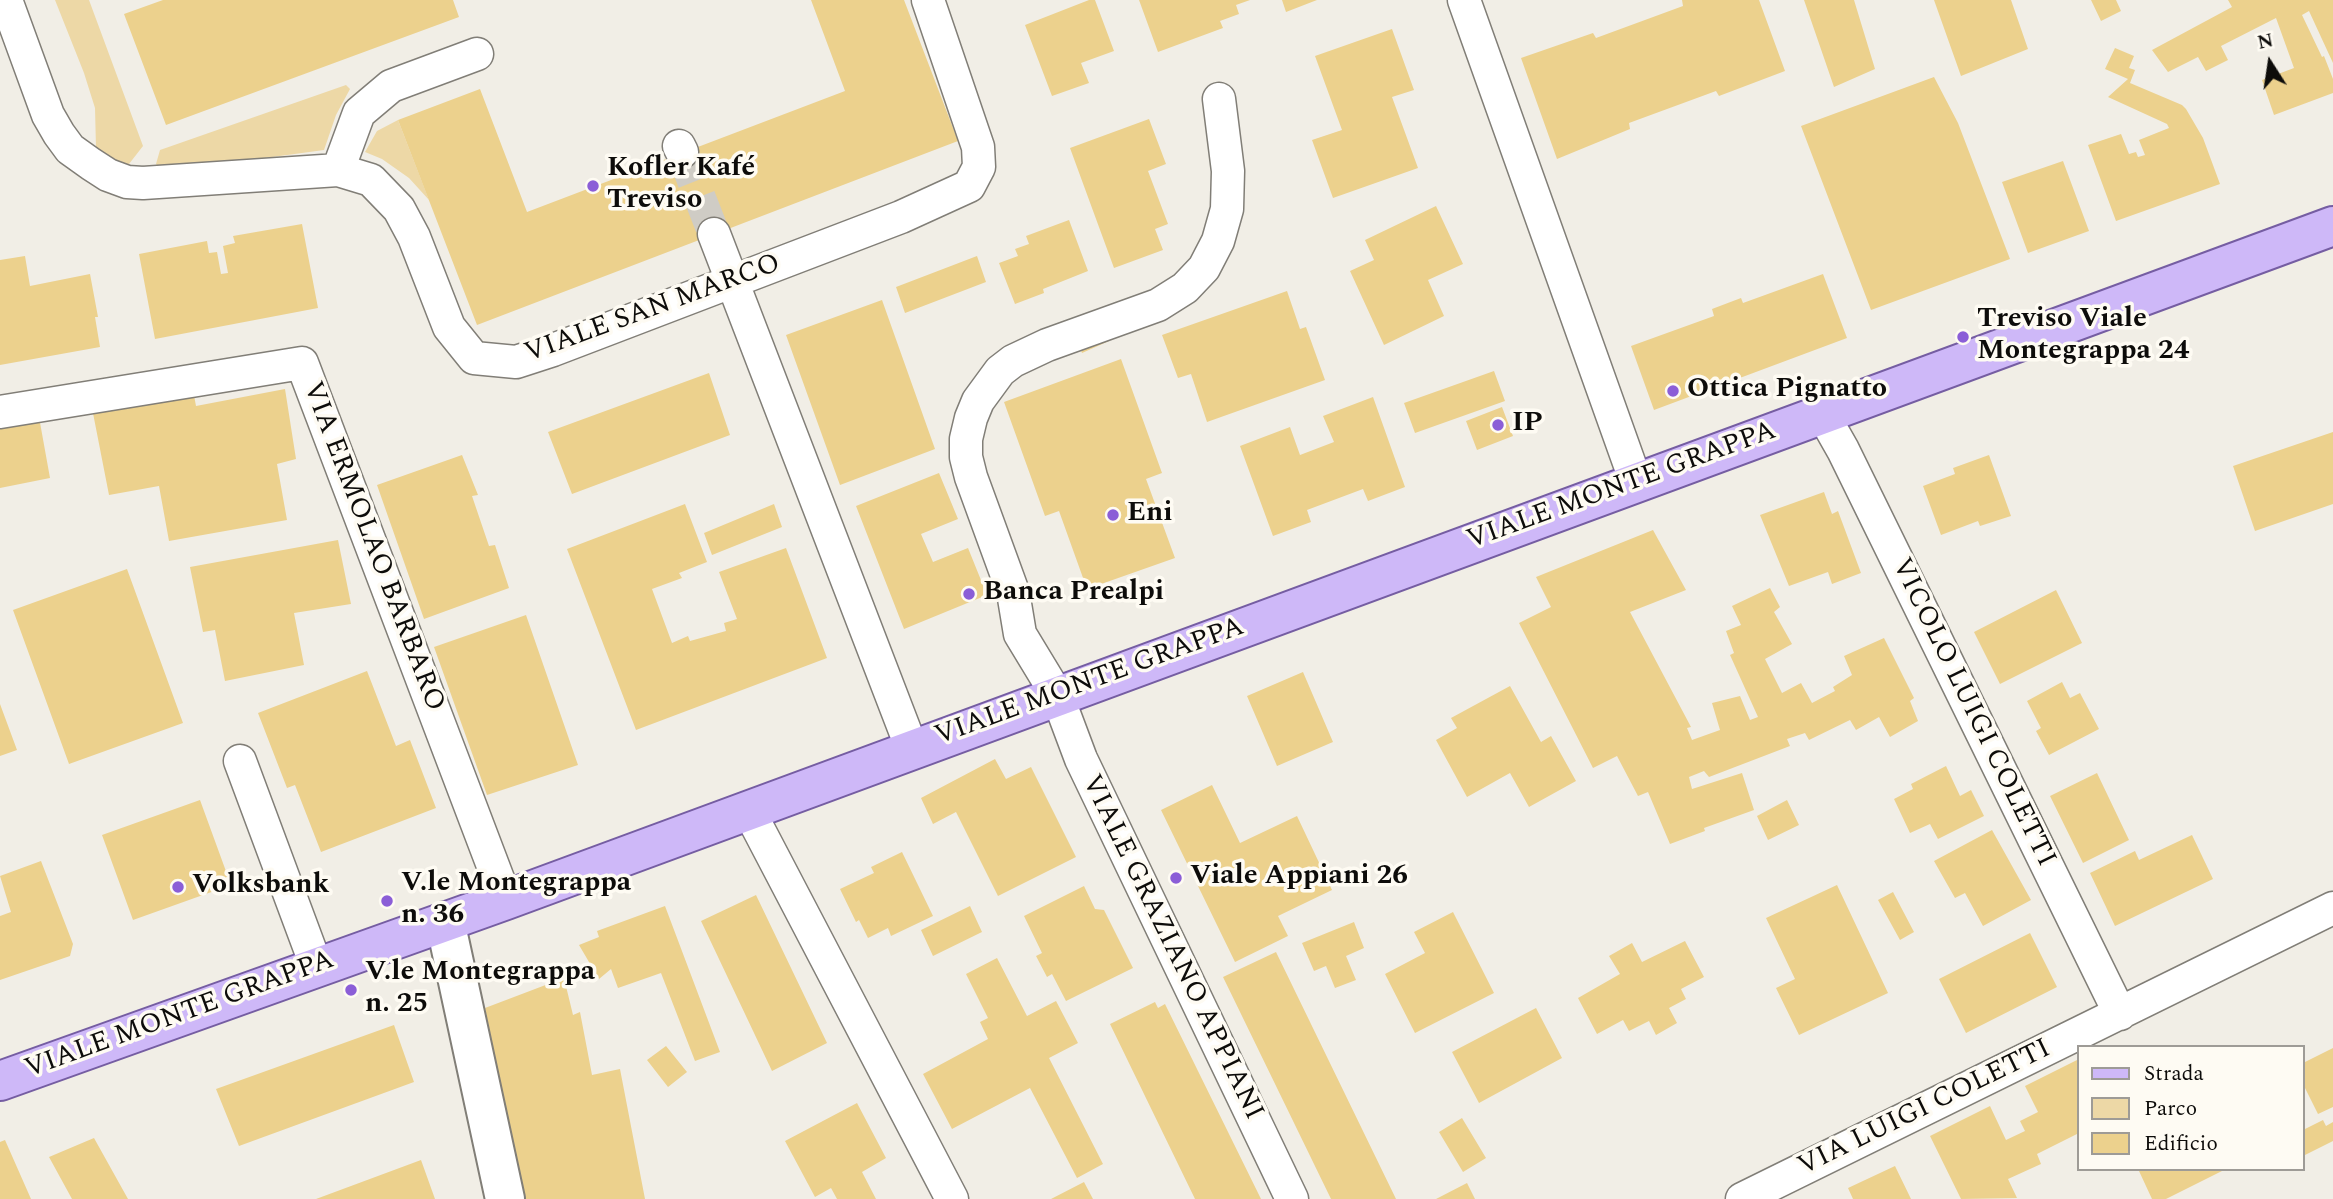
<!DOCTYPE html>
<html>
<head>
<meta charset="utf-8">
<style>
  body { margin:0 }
  #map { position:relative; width:2333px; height:1199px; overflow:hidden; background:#f1eee6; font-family:Spectral,serif }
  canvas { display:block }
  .legend { position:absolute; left:2077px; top:1045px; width:228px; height:126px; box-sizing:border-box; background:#fefbf3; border:2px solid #9e9b96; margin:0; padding:9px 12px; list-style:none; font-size:21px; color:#0d0c0a }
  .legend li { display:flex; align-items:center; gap:14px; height:35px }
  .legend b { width:35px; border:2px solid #9e9b96 }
  .north { position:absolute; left:2235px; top:28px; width:70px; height:70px; -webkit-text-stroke:5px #fefbf3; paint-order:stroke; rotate:348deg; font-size:19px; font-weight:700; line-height:28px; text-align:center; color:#0d0c0a }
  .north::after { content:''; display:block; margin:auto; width:24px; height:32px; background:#0d0c0a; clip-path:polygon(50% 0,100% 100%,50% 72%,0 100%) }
</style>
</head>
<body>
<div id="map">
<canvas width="2333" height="1199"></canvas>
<ul class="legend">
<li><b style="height:9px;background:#ceb8f8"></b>Strada</li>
<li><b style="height:19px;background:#edd8a6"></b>Parco</li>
<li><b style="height:19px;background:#ecd18d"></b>Edificio</li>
</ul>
<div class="north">N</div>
</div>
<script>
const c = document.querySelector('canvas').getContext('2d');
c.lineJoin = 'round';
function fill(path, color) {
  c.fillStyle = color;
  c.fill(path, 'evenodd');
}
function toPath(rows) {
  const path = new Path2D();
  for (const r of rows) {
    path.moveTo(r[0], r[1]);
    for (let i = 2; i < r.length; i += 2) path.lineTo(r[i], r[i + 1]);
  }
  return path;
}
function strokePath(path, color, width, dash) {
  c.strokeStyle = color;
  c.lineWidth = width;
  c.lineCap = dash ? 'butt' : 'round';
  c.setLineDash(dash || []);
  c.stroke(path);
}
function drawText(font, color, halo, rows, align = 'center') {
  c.font = font + ' Spectral,serif';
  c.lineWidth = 7;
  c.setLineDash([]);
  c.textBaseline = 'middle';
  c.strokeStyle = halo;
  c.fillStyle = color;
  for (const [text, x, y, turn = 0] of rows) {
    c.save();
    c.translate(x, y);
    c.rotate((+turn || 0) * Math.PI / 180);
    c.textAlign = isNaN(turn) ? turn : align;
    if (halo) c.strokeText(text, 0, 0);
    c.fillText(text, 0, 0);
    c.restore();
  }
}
const green = toPath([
  [55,0,89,0,143,146,129,164,113,166,103,160,96,148,95,108,84,73],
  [346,85,350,89,336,115,324,150,169,171,160,169,156,164,160,150],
  [398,120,429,200,409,178,382,159,365,152,377,131]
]);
const building = toPath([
  [163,0,453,0,459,17,166,125,124,14],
  [811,0,904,0,958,141,477,325,398,120,480,89,527,212,845,91],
  [1089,0,1095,0,1114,51,1081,63,1089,83,1052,96,1025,25],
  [1139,0,1250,0,1236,5,1239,14,1220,21,1223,28,1158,52],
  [1282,0,1317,0,1286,12],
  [1682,0,1759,0,1785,71,1719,96,1716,91,1629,123,1630,129,1557,159,1521,58,1593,33,1596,38,1683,6],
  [1804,0,1854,0,1875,69,1834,87],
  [1934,0,2011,0,2028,49,1961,76],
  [2091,0,2116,0,2121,11,2101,21],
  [2228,0,2333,0,2333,63,2309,11,2302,15,2322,57,2324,56,2333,79,2333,93,2274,115,2262,80,2294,68,2276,18,2221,46,2228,60,2206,71,2198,57,2168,72,2152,50,2232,7],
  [1392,29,1414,90,1392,97,1418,168,1333,198,1312,140,1342,130,1315,56],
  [2115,48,2134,56,2129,68,2135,70,2130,83,2182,105,2186,109,2203,138,2220,184,2116,221,2088,145,2121,134,2129,154,2136,152,2138,157,2145,155,2139,140,2169,128,2167,124,2108,97,2128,79,2105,69],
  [1934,77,1958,123,2010,259,1871,310,1801,126],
  [1149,119,1166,164,1148,171,1168,224,1155,229,1163,250,1114,268,1070,148],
  [2063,161,2089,231,2028,253,2002,182],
  [1436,206,1463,264,1428,280,1444,316,1384,345,1350,271,1374,260,1365,240],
  [1069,220,1088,271,1043,289,1044,293,1015,304,999,263,1018,256,1015,249,1029,244,1026,236],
  [302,224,318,308,155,339,139,254,207,241,209,253,217,252,221,274,228,273,223,246,235,243,233,236],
  [25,256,30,286,90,274,98,317,95,317,100,347,0,365,0,260],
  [977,256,986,282,905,313,896,287],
  [1823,274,1847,338,1654,410,1631,346,1714,316,1712,309,1741,298,1743,303],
  [1287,291,1300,329,1306,327,1325,380,1207,422,1191,374,1178,378,1162,335],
  [882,300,935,449,840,485,786,335],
  [1103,326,1109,341,1082,353,1075,336],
  [1121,359,1162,473,1146,479,1175,558,1087,589,1059,511,1045,516,1004,402],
  [1494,371,1505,401,1415,433,1404,403],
  [709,373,730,435,572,494,548,432],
  [285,389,296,459,277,464,287,520,169,541,159,486,109,495,92,408,193,390,196,406],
  [1373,397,1405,487,1368,501,1363,489,1307,510,1311,522,1273,536,1240,446,1290,427,1300,455,1334,442,1323,416],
  [1502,407,1513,436,1477,450,1466,421],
  [39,417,50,478,0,488,0,424],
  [2333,432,2333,504,2255,531,2233,466],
  [462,455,478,495,472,496,489,546,495,545,509,588,424,619,377,485],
  [1989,455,2011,516,1980,526,1978,521,1941,535,1923,486,1955,474,1953,468],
  [939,473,958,519,921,534,933,562,968,548,987,595,904,629,856,506],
  [1824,492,1832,514,1838,511,1861,573,1832,584,1828,572,1789,586,1760,515],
  [685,504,707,562,679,573,682,578,652,589,672,643,688,636,690,641,726,631,724,623,737,619,719,572,786,548,827,658,636,730,567,549],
  [774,504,782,527,712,555,704,533],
  [1653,530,1686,590,1630,612,1691,727,1687,728,1692,740,1720,730,1712,703,1740,696,1750,720,1758,717,1730,655,1734,653,1726,631,1741,625,1732,606,1770,588,1780,607,1774,612,1792,644,1765,659,1782,693,1801,683,1812,703,1835,691,1833,687,1852,675,1844,656,1884,638,1914,698,1910,701,1918,721,1890,737,1879,717,1856,730,1850,720,1809,740,1805,733,1787,739,1790,746,1709,777,1704,771,1689,777,1692,789,1742,773,1754,810,1704,828,1705,831,1670,844,1648,792,1638,796,1617,756,1593,768,1519,623,1551,607,1536,577],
  [338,540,351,604,294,613,304,665,225,681,215,630,203,632,190,567],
  [127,569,183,723,69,764,13,610],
  [2056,590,2082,643,2000,684,1974,632],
  [526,615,578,765,487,795,434,647],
  [367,671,396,746,410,740,436,808,321,852,295,785,287,788,258,713],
  [1303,672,1333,742,1277,766,1247,696],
  [2062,682,2070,698,2080,693,2099,729,2049,755,2036,731,2041,728,2027,701],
  [1510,686,1541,742,1551,736,1576,781,1529,807,1510,773,1467,797,1436,740,1457,728,1451,718],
  [0,704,17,750,0,756],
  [995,759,1006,779,1031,767,1076,857,998,896,956,812,933,824,921,798],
  [1946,766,1960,796,1971,790,1984,816,1938,839,1930,824,1910,833,1894,799,1913,789,1911,784],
  [2097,773,2129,840,2083,863,2050,796],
  [1212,785,1240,843,1297,816,1332,890,1278,916,1288,936,1235,962,1161,810],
  [200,800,231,885,133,920,102,835],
  [1787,800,1799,825,1768,840,1757,816],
  [1992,830,2031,900,1983,926,1965,893,1955,898,1934,861],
  [2192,835,2213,879,2115,926,2090,873,2135,851,2139,860],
  [902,852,933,916,891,936,888,928,868,938,859,920,856,922,840,889,874,873,871,867],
  [41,861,73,944,70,956,0,980,0,916,11,912,0,876],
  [1837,885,1888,993,1799,1035,1776,988,1795,979,1766,918],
  [1084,886,1095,909,1104,910,1133,968,1066,1001,1052,974,1047,977,1036,956,1042,953,1024,916],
  [1893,892,1914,932,1900,940,1878,900],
  [756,895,827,1043,772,1071,701,921],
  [665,906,720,1052,695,1061,661,973,618,988,611,969,599,979,579,945,599,937,597,931],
  [970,906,982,932,933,956,921,930],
  [1453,912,1494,993,1415,1033,1385,974,1425,953,1414,932],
  [1354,922,1364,948,1346,956,1356,980,1335,988,1326,966,1314,971,1302,943],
  [2030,933,2057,987,1966,1033,1939,979],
  [1685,941,1704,977,1681,989,1686,999,1669,1008,1677,1023,1656,1035,1649,1021,1629,1031,1623,1020,1597,1034,1578,998,1620,974,1609,956,1632,943,1642,962],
  [1276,952,1396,1199,1331,1199,1223,977],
  [997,958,1027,1016,1056,1001,1078,1043,1049,1058,1103,1164,1077,1178,1030,1088,952,1129,923,1074,988,1039,980,1022,988,1018,966,974],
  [564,978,573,1015,580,1012,592,1075,620,1069,645,1199,521,1199,519,1176,485,1008],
  [1155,1002,1158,1008,1165,1004,1261,1199,1195,1199,1110,1024],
  [1536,1008,1562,1058,1479,1103,1452,1052],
  [394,1025,414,1082,239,1146,216,1089],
  [666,1046,687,1072,668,1087,647,1060],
  [2333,1048,2333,1107,2318,1114,2303,1084,2303,1063],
  [2079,1059,2079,1133,2037,1154,2041,1164,2008,1179,2017,1198,1961,1199,1930,1136,1990,1106,2006,1140,2025,1131,2020,1121,2038,1112,2025,1086],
  [857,1103,886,1158,862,1172,876,1199,837,1199,831,1188,815,1197,785,1141],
  [1462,1118,1486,1158,1463,1172,1439,1132],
  [2323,1120,2326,1126,2333,1122,2333,1141,2303,1156,2303,1130],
  [94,1138,128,1199,72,1199,49,1157],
  [5,1140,31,1199,0,1199,0,1142],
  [421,1160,435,1199,316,1199],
  [1895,1166,1911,1199,1853,1199,1848,1188],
  [2143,1169,2226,1169,2166,1199,2152,1199,2139,1171],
  [1084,1182,1093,1199,1051,1199],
  [1467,1183,1475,1199,1436,1199]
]);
const streetTunnel = toPath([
  [682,152,714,234]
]);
const street = toPath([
  [6,0,48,115,59,134,70,149,91,164,108,175,127,182,143,183,338,170,371,180,399,209,414,237,449,327,474,358,516,362,553,350,901,217,969,186,979,167,978,147,928,0],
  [1464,0,1636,482],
  [1219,99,1228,171,1227,209,1218,241,1204,268,1185,288,1158,305,1047,345,1013,361,1000,371,978,401,971,418,966,439,966,457,971,477,1013,592,1020,634,1057,695,1081,759,1292,1199],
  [679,146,682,152],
  [338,170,359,113,391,86,477,54],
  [714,234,912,749],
  [0,412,302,363,506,900],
  [1822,413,1843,450,2120,1014],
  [240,761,317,968],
  [748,809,952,1199],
  [1742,1199,2333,908]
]);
const secondary = toPath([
  [445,921,505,1199]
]);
const primary = toPath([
  [0,1081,506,900,2333,226]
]);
const markers = [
  [593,186,7,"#8b5ed7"],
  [1963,337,7,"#8b5ed7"],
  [1673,391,7,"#8b5ed7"],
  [1498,425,7,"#8b5ed7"],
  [1113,515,7,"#8b5ed7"],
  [969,594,7,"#8b5ed7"],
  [1176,878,7,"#8b5ed7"],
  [178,887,7,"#8b5ed7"],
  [387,901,7,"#8b5ed7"],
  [351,990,7,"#8b5ed7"]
];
const poiNames = [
  ["Kofler Kafé",607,170],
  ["Treviso",607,202],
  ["Treviso Viale",1977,321],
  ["Montegrappa 24",1977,353],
  ["Ottica Pignatto",1687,391],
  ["IP",1512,425],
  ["Eni",1127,515],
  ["Banca Prealpi",983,594],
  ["Viale Appiani 26",1190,878],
  ["V.le Montegrappa",401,885],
  ["n. 36",401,917],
  ["Volksbank",192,887],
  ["V.le Montegrappa",365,974],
  ["n. 25",365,1006]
];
const streetNames = [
  ["VIALE SAN MARCO",653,310,-20],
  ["VIALE MONTE GRAPPA",1622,487,-20],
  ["VIA ERMOLAO BARBARO",372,547,69],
  ["VIALE MONTE GRAPPA",1090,683,-20],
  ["VICOLO LUIGI COLETTI",1972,713,64],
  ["VIALE GRAZIANO APPIANI",1171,948,64],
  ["VIALE MONTE GRAPPA",180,1016,-20],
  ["VIA LUIGI COLETTI",1925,1109,-26]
];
fill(green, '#edd8a6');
fill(building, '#ecd18d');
strokePath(streetTunnel, '#cfccc5', 32, [32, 16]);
strokePath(street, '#817e77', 35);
strokePath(secondary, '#817e77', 42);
strokePath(primary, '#755da2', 42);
strokePath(street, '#fff', 32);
strokePath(secondary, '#fff', 38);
strokePath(primary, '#ceb8f8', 38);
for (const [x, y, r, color] of markers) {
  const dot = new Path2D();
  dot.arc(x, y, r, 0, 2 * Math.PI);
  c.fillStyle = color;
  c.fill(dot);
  strokePath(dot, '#fefbf3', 2.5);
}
drawText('bold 28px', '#0d0c0a', '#fefbf3', poiNames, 'left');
drawText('28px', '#0d0c0a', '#fefbf3', streetNames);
</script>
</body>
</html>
